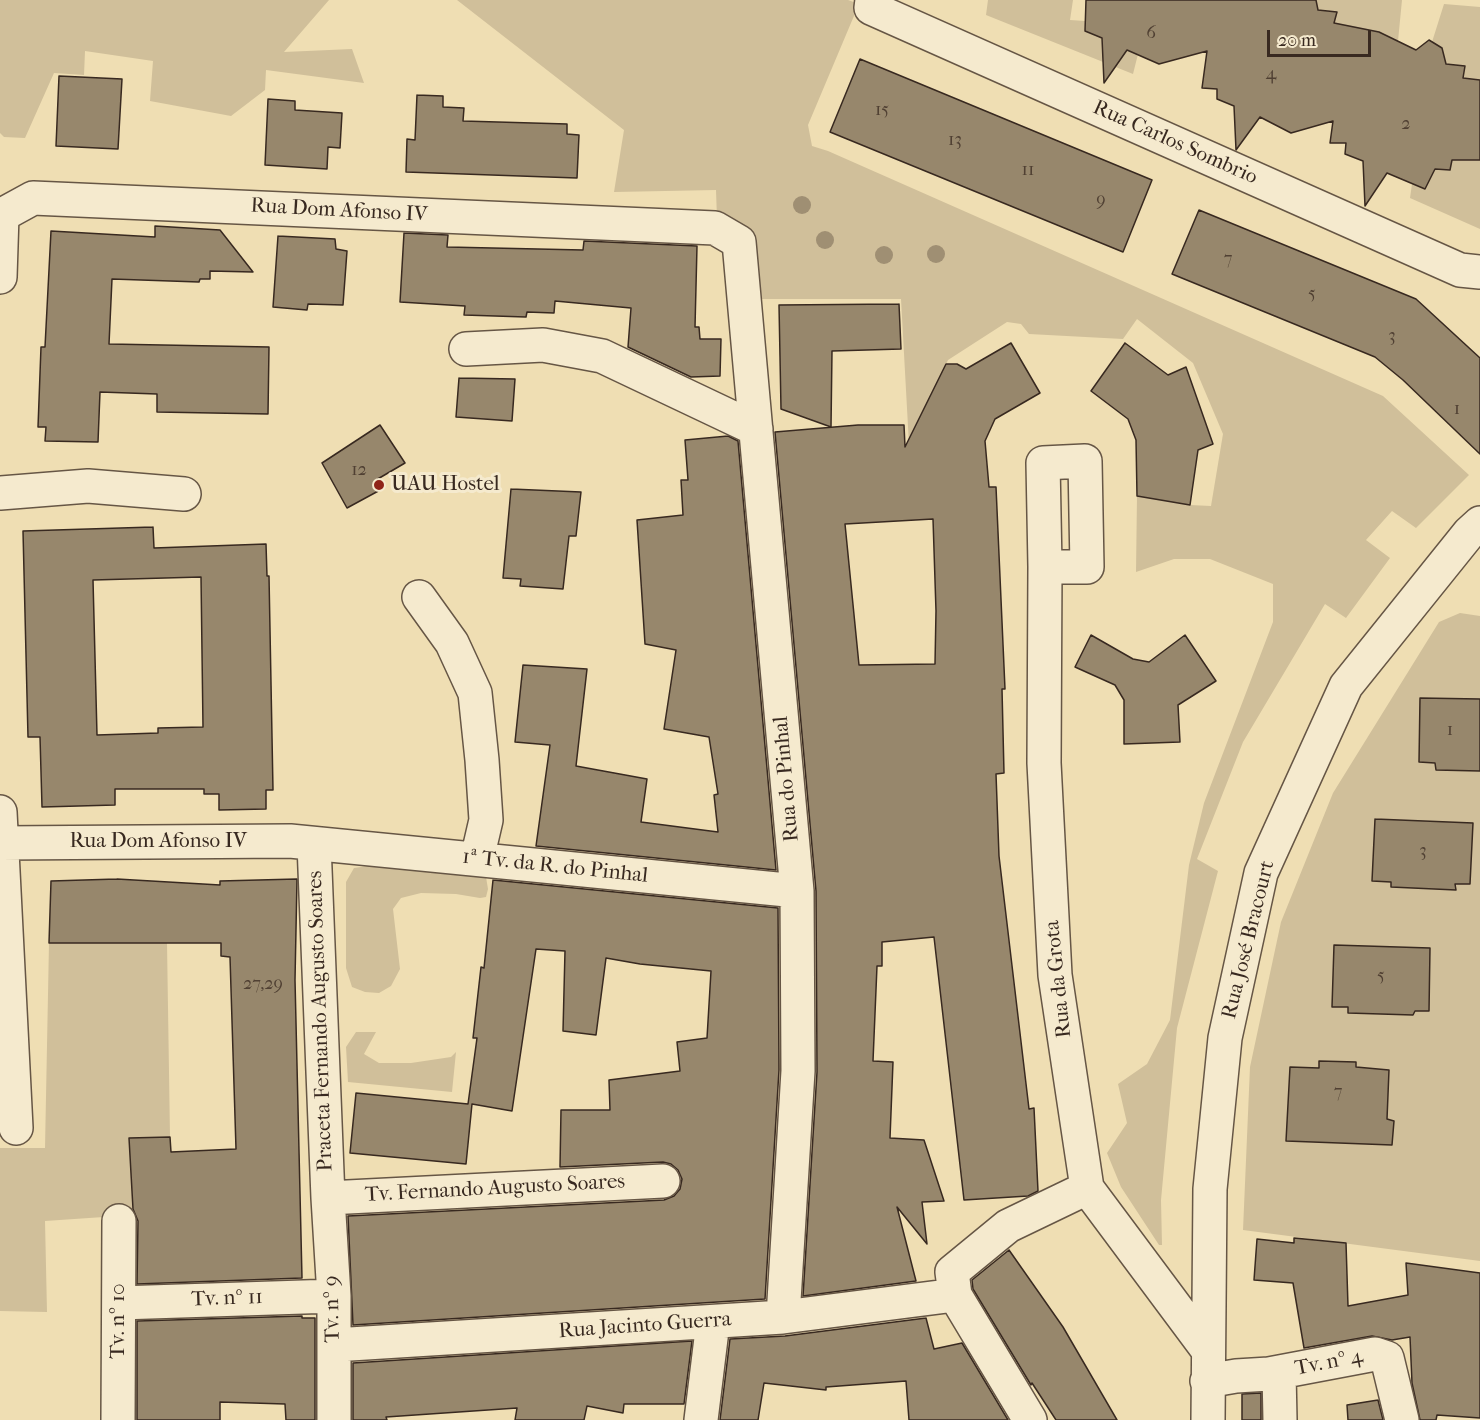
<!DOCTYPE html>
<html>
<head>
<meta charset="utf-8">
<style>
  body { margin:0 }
  #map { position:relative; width:1480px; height:1420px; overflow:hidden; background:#efdeb3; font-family:"IM FELL French Canon",serif }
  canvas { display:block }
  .scale { position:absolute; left:1267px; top:30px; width:104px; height:27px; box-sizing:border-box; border:3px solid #382920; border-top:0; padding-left:8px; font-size:18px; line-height:21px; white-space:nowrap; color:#382920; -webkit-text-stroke:4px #f5eace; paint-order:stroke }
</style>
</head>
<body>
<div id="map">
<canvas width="1480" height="1420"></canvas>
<div class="scale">20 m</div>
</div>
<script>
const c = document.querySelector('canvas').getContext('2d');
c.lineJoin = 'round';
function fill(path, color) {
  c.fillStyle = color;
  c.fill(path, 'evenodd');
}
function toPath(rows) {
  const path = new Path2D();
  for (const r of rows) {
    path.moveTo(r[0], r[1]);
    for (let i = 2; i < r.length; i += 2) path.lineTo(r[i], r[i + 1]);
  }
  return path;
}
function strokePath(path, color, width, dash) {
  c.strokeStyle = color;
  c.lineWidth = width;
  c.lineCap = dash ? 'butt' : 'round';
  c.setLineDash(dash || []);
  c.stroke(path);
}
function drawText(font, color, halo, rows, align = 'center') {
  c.font = font + ' "IM FELL French Canon",serif';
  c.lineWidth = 6;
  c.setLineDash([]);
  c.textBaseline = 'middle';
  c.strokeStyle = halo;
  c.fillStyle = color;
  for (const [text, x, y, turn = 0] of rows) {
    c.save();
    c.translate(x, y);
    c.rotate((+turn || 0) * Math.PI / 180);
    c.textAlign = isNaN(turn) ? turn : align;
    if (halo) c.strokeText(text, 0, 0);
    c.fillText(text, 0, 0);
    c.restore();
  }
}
const green = toPath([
  [0,0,329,0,284,52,352,49,364,83,266,70,265,90,231,116,150,101,153,61,85,51,84,75,54,73,25,138,4,137,0,133],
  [457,0,848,0,859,4,808,125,812,146,828,151,1383,396,1469,475,1416,528,1392,511,1366,540,1390,558,1346,618,1325,604,1243,742,1197,859,1218,871,1177,1028,1161,1200,1162,1245,1159,1245,1121,1187,1107,1153,1127,1123,1118,1084,1147,1064,1170,1020,1189,865,1204,803,1273,622,1273,584,1210,559,1174,559,1136,572,1137,496,1190,505,1211,506,1223,434,1193,363,1137,319,1123,339,1029,334,1021,324,1007,322,948,360,913,431,911,481,901,299,755,299,717,219,716,190,614,192,624,130],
  [988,0,1073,0,1070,20,1085,21,1085,31,1102,38,1110,58,1120,60,1124,55,1124,48,1139,50,1133,74,986,15],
  [1316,0,1402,0,1398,41,1334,23,1337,12,1318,10],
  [1444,4,1480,7,1480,80,1463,78,1446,64,1442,48,1432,42],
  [1452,160,1480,160,1480,229,1410,198,1412,184,1420,187,1427,185,1431,169,1449,170],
  [1460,613,1480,616,1480,1261,1243,1230,1250,1067,1281,922,1333,793,1439,622],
  [375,865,485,871,488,889,486,897,480,898,456,894,421,893,401,898,393,909,400,969,391,986,379,993,365,992,352,987,346,968,346,882,354,868],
  [49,943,167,943,170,1137,130,1139,133,1215,45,1221,47,1312,0,1311,0,1148,45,1148],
  [356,1032,376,1032,364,1054,379,1063,411,1063,451,1057,456,1052,452,1092,348,1082,346,1047]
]);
const building = toPath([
  [1086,0,1316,0,1318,10,1337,12,1334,23,1379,32,1416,50,1429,40,1442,48,1446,64,1465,66,1463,78,1480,80,1480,160,1452,160,1450,170,1435,169,1425,189,1387,173,1365,206,1363,161,1345,154,1346,143,1330,143,1333,121,1291,133,1260,117,1236,150,1234,106,1217,99,1217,89,1202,88,1207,51,1159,64,1127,50,1104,83,1102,38,1085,31,1086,0],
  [860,59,1152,180,1123,252,830,132,860,59],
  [59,76,122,79,118,149,56,146,59,76],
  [417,95,443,96,443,107,464,108,463,121,567,124,567,134,579,135,577,178,406,172,407,139,415,140,417,95],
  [268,99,295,101,295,110,342,113,340,148,328,147,327,169,265,165,268,99],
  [1199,210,1416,299,1480,358,1480,454,1403,380,1375,357,1172,274,1199,210],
  [155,226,220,230,253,272,210,271,210,279,200,279,199,282,112,279,109,344,269,347,268,414,157,412,157,394,100,392,98,442,45,441,46,427,38,427,41,347,45,347,51,231,155,237,155,226],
  [404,233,448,235,447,247,583,250,584,241,697,246,695,327,699,327,700,339,721,339,720,376,691,377,628,347,631,308,555,301,554,313,527,312,526,317,464,315,465,306,400,302,404,233],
  [278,236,335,239,336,249,347,251,343,305,308,304,307,310,273,307,278,236],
  [899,304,901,349,832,351,831,427,781,409,779,305,899,304],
  [1011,343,1040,393,995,419,985,441,989,487,996,487,1005,689,1002,689,1004,773,996,774,999,856,1029,1109,1034,1108,1038,1191,1028,1196,964,1200,934,937,882,942,882,966,877,966,873,1061,893,1062,890,1138,924,1140,944,1201,922,1202,927,1244,897,1207,916,1281,803,1296,817,1072,816,891,775,432,858,425,904,425,905,447,946,364,957,364,966,369,1011,343],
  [933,519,936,611,935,664,859,665,845,524,933,519],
  [1125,343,1168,375,1186,367,1213,444,1198,450,1190,505,1137,496,1136,440,1128,419,1091,391,1125,343],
  [459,378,515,379,512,421,456,417,459,378],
  [380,425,405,463,376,480,382,489,347,508,322,463,380,425],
  [728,436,738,441,776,870,536,846,550,745,515,742,523,665,587,669,576,766,647,779,641,822,718,832,714,795,718,794,709,737,664,729,676,650,645,644,637,520,683,515,681,480,688,480,685,440,728,436],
  [511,489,581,492,576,536,569,536,563,589,520,586,521,579,503,578,511,489],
  [153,527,154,548,266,544,267,576,269,576,273,790,266,790,266,809,219,810,219,794,204,794,204,789,115,789,115,805,42,807,40,737,28,737,23,531,153,527],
  [201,577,203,727,158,728,158,733,97,735,93,580,201,577],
  [1091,635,1133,659,1149,662,1185,635,1216,681,1178,705,1180,742,1124,744,1124,700,1115,685,1075,667,1091,635],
  [1420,698,1480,699,1480,771,1436,770,1435,763,1419,762,1420,698],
  [1375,819,1473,823,1470,884,1455,884,1456,890,1391,887,1391,882,1372,881,1375,819],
  [117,879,220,885,220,881,297,879,295,980,302,1278,137,1284,138,1221,133,1209,129,1138,170,1137,171,1152,236,1149,230,957,221,956,221,943,49,943,51,881,117,879],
  [493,880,778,908,779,1070,765,1299,353,1325,348,1216,664,1200,674,1196,680,1189,682,1179,678,1170,671,1164,663,1162,560,1167,561,1110,610,1110,609,1080,680,1071,677,1042,707,1038,711,971,640,964,606,958,596,1035,563,1031,565,951,536,949,512,1111,472,1104,466,1164,350,1153,356,1093,468,1104,477,1038,473,1038,481,967,484,968,493,880],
  [1334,945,1430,948,1429,1011,1415,1011,1413,1015,1348,1013,1348,1007,1332,1007,1334,945],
  [1319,1061,1356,1062,1356,1067,1389,1070,1387,1119,1394,1121,1392,1145,1286,1141,1290,1067,1319,1068,1319,1061],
  [1294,1238,1346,1243,1348,1306,1408,1295,1406,1263,1480,1273,1480,1418,1437,1415,1436,1420,1420,1420,1412,1383,1410,1337,1392,1340,1372,1336,1304,1348,1293,1283,1254,1280,1257,1239,1294,1243,1294,1238],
  [1009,1250,1063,1327,1117,1420,1056,1420,1032,1383,1031,1385,973,1289,972,1280,1009,1250],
  [302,1316,302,1318,315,1318,315,1420,286,1420,285,1404,220,1402,220,1420,137,1420,137,1321,302,1316],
  [926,1318,934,1349,962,1343,1008,1420,909,1420,906,1381,826,1387,826,1390,764,1383,758,1420,720,1420,730,1339,785,1336,926,1318],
  [692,1341,684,1404,624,1404,623,1413,587,1406,584,1420,515,1420,517,1408,386,1417,387,1420,353,1420,353,1363,692,1341],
  [1261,1393,1261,1420,1242,1420,1242,1394,1261,1393],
  [1378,1400,1383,1420,1348,1420,1347,1405,1378,1400]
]);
const street = toPath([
  [872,0,871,8,1460,270,1480,272],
  [0,277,2,215,33,198,715,228,739,242,797,891,798,1071,783,1317],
  [466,349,543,345,602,356,756,429],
  [0,493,88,486,184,494],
  [1045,567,1087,567,1085,461,1043,463,1045,567,1044,763,1055,975,1087,1188,1207,1349],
  [419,597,452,643,475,693,482,760,486,820,477,859],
  [0,812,16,1128],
  [1,843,290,841,797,891],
  [314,844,328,1198,334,1296,334,1420],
  [328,1198,663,1181],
  [119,1303,334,1296],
  [334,1345,783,1317,955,1295],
  [1279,1372,1280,1420],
  [1207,1381,1236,1376,1269,1374,1375,1354,1387,1358,1402,1420],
  [118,1420,119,1221],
  [701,1420,713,1322],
  [1030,1420,955,1295,952,1272,1008,1226,1087,1188],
  [1208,1420,1210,1189,1225,1038,1261,873,1346,686,1469,533,1480,523]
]);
const trees = [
  [802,205],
  [825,240],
  [936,254],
  [884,255]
];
const markers = [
  [379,485,6,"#8f2418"]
];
const numberNames = [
  ["6",1151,34],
  ["4",1271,75],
  ["15",882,111],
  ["2",1406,125],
  ["13",955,141],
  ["11",1028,171],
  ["9",1101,201],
  ["7",1228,260],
  ["5",1312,295],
  ["3",1392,337],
  ["1",1457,410],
  ["12",359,471],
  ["1",1450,731],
  ["3",1423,852],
  ["5",1381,977],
  ["27,29",263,985],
  ["7",1338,1093]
];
const streetNames = [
  ["Rua Carlos Sombrio",1175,143,24],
  ["Rua Dom Afonso IV",339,211,3],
  ["Rua do Pinhal",787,779,-95],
  ["Rua Dom Afonso IV",158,842],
  ["1ª Tv. da R. do Pinhal",555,867,6],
  ["Rua José Bracourt",1249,940,-76],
  ["Rua da Grota",1059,979,-96],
  ["Praceta Fernando Augusto Soares",321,1021,-92],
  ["Tv. Fernando Augusto Soares",495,1189,-3],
  ["Tv. nº 11",227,1299,-2],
  ["Tv. nº 9",333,1309,-91],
  ["Tv. nº 10",119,1321,-90],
  ["Rua Jacinto Guerra",645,1326,-4],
  ["Tv. nº 4",1329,1363,-11]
];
const poiNames = [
  ["UAU Hostel",391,485]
];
fill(green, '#d0bf9a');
fill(building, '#97876c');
strokePath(building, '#382920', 1.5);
strokePath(street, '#665645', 36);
strokePath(street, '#f5eace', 33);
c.fillStyle = '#9f8f73';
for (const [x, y] of trees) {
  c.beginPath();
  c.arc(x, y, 9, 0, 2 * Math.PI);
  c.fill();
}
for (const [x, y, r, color] of markers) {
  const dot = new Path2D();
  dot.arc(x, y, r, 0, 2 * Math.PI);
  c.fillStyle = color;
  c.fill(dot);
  strokePath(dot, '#f5eace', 2);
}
drawText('18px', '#504033', null, numberNames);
drawText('21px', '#382920', '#f5eace', streetNames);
drawText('21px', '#382920', '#f5eace', poiNames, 'left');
</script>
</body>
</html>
